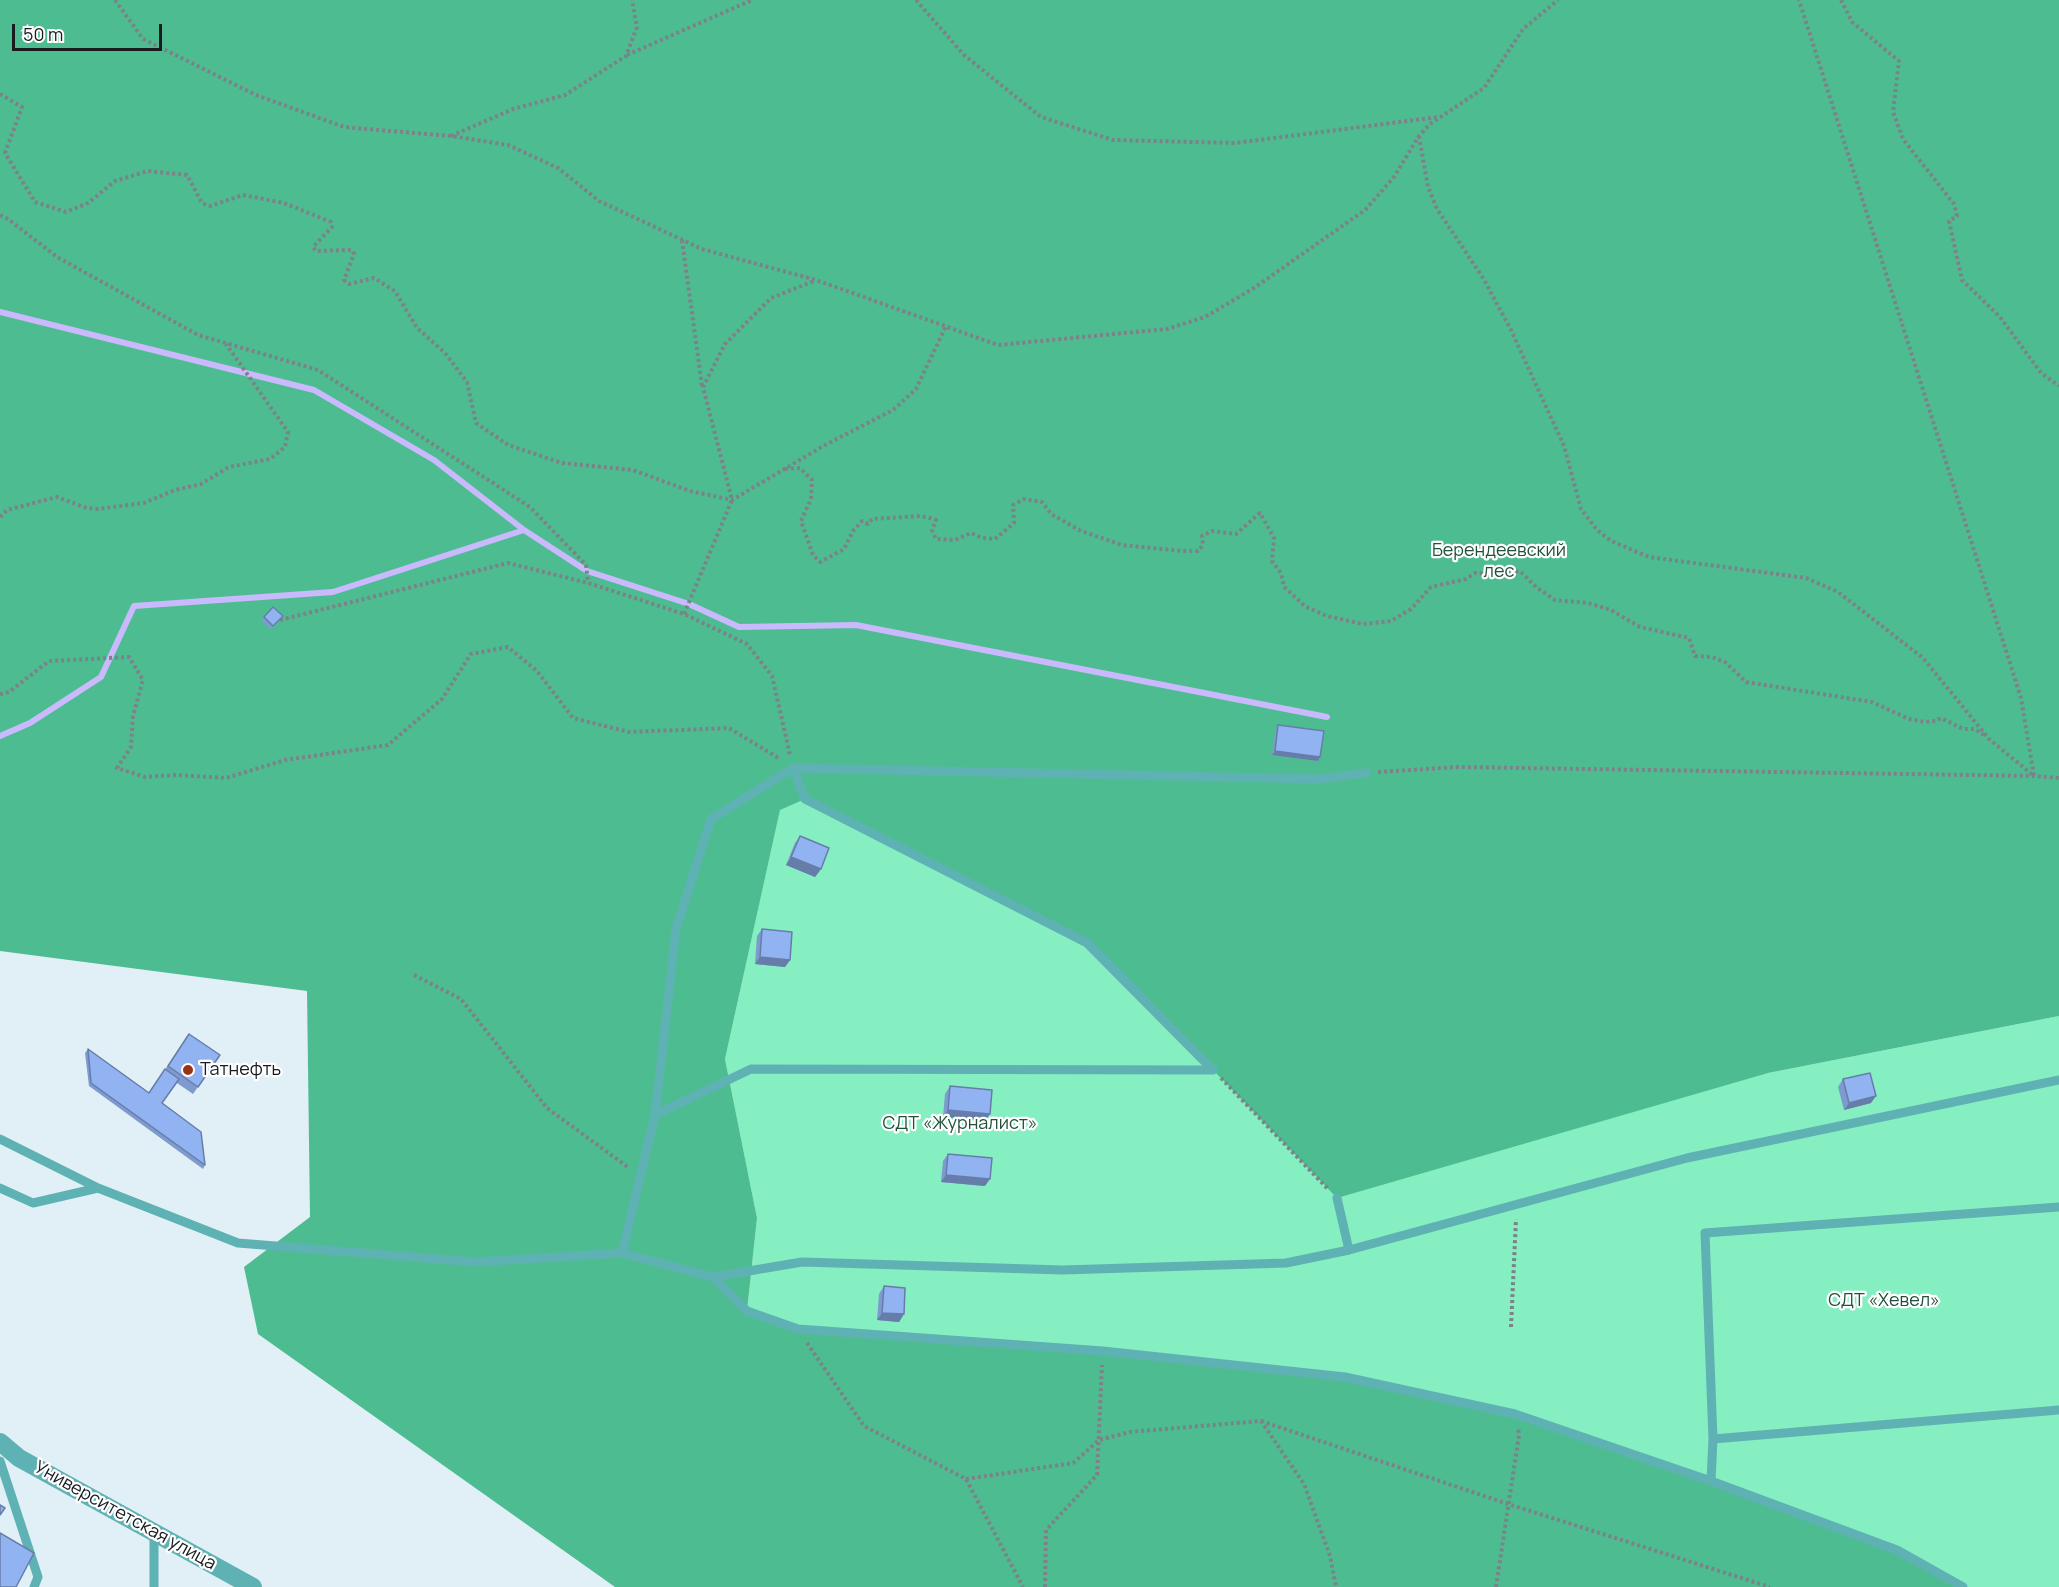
<!DOCTYPE html>
<html>
<head>
<meta charset="utf-8">
<style>
  body { margin:0 }
  #map { position:relative; width:2059px; height:1587px; overflow:hidden; background:#e1eff6; font-family:Manrope,sans-serif }
  canvas { display:block }
  .scale { position:absolute; left:12px; top:24px; width:150px; height:27px; box-sizing:border-box; border:3px solid #181c1f; border-top:0; padding-left:8px; font-size:18px; line-height:21px; white-space:nowrap; color:#181c1f; -webkit-text-stroke:4px #fff; paint-order:stroke }
</style>
</head>
<body>
<div id="map">
<canvas width="2059" height="1587"></canvas>
<div class="scale">50 m</div>
</div>
<script>
const c = document.querySelector('canvas').getContext('2d');
c.lineJoin = 'round';
function fill(path, color) {
  c.fillStyle = color;
  c.fill(path, 'evenodd');
}
function toPath(rows) {
  const path = new Path2D();
  for (const r of rows) {
    path.moveTo(r[0], r[1]);
    for (let i = 2; i < r.length; i += 2) path.lineTo(r[i], r[i + 1]);
  }
  return path;
}
function strokePath(path, color, width, dash) {
  c.strokeStyle = color;
  c.lineWidth = width;
  c.lineCap = dash ? 'butt' : 'round';
  c.setLineDash(dash || []);
  c.stroke(path);
}
function drawText(font, color, halo, rows, align = 'center') {
  c.font = font + ' Manrope,sans-serif';
  c.lineWidth = 4.5;
  c.setLineDash([]);
  c.textBaseline = 'middle';
  c.strokeStyle = halo;
  c.fillStyle = color;
  for (const [text, x, y, turn = 0] of rows) {
    c.save();
    c.translate(x, y);
    c.rotate((+turn || 0) * Math.PI / 180);
    c.textAlign = isNaN(turn) ? turn : align;
    if (halo) c.strokeText(text, 0, 0);
    c.fillText(text, 0, 0);
    c.restore();
  }
}
const green = toPath([
  [805,799,1768,1073,2059,1016,2059,1587,1963,1587,798,1329,747,1311,757,1218,725,1059,780,809]
]);
const forest = toPath([
  [0,0,2059,0,2059,1016,1768,1073,1337,1198,1213,1070,1087,943,805,799,780,810,725,1059,757,1218,747,1311,798,1329,1103,1351,1345,1377,1515,1414,1897,1550,1963,1587,615,1587,258,1334,244,1267,310,1217,307,991,0,951]
]);
const stream = toPath([
  [0,312,314,390,434,460,524,530,587,571,689,604,739,627,856,625,1327,717],
  [0,736,30,723,101,677,134,606,333,592,524,530]
]);
const path = toPath([
  [115,0,143,39,256,95,344,127,451,136,508,145,558,168,599,201,702,249,816,280,998,345,1167,329,1205,317,1254,288,1365,210,1394,177,1419,136,1430,124,1484,88,1523,29,1558,0],
  [916,0,964,55,1041,117,1113,140,1235,143,1439,117],
  [1841,0,1852,22,1899,61,1893,112,1903,139,1954,204,1957,216,1949,221,1962,280,2000,317,2041,373,2059,386],
  [627,55,752,0],
  [0,94,22,107,5,153,35,202,66,212,88,203,115,181,148,171,187,175,202,203,210,206,243,195,284,203,331,222,332,227,313,247,316,251,352,250,354,254,344,280,349,284,374,278,395,291,417,328,445,353,467,382,476,423,508,445,562,463,633,470,690,491,732,500,825,445,893,410,916,389,946,326],
  [451,136,513,109,565,95,626,56,637,27,632,0],
  [1419,136,1428,187,1437,209,1483,278,1511,330,1564,446,1581,509,1597,530,1611,541,1649,557,1806,578,1838,592,1923,658,1989,739,2034,776,2021,698,1799,0],
  [0,215,8,219,57,257,198,335,318,370,530,507,586,565,588,583],
  [682,240,702,386],
  [785,469,800,468,812,480,811,499,801,521,813,555,820,562,844,549,853,531,862,521,868,524,872,519,920,516,930,518,936,520,932,530,936,539,955,540,971,533,982,538,995,539,1014,523,1013,505,1024,499,1042,502,1051,514,1081,531,1122,545,1183,551,1198,551,1203,545,1202,536,1212,531,1236,534,1260,513,1274,538,1272,561,1281,573,1284,587,1306,607,1327,616,1363,624,1391,621,1411,609,1431,587,1466,579,1475,573,1494,574,1520,571,1536,587,1555,600,1588,603,1611,610,1640,627,1689,638,1695,656,1712,657,1725,662,1746,682,1872,702,1909,719,1925,722,1936,721,1941,718,1963,729,1975,729,1985,736],
  [0,517,7,510,57,497,87,508,97,509,144,503,175,490,201,484,229,467,270,459,285,447,288,432,226,344],
  [684,614,732,500,703,387,725,344,771,298,814,281],
  [280,620,508,563,588,583,684,614,747,644,772,676,790,755],
  [0,694,9,692,49,661,129,657,143,680,133,716,131,747,117,768,145,777,176,775,226,778,285,760,388,745,442,699,471,654,508,647,537,671,573,718,629,732,729,728,780,759],
  [1378,772,1458,767,2034,776,2059,778],
  [414,975,461,999,547,1108,629,1168],
  [1221,1078,1328,1189],
  [1511,1327,1516,1219],
  [807,1343,864,1426,966,1479,1023,1587],
  [1261,1421,1508,1504,1770,1587],
  [966,1479,1073,1463,1099,1440,1130,1432,1261,1421,1304,1484,1330,1556,1336,1587],
  [1045,1587,1046,1530,1097,1475,1102,1365],
  [1496,1587,1519,1435,1518,1428]
]);
const lane = toPath([
  [793,768,1318,779,1366,773],
  [655,1115,751,1069,1213,1070],
  [0,1139,98,1188,33,1203,0,1188],
  [98,1188,238,1243,475,1262,622,1253,713,1277,802,1262,1063,1270,1286,1263,1349,1250,1687,1158,2059,1080],
  [1337,1198,1349,1250],
  [622,1253,655,1115,676,929,711,819,793,768,805,799,1087,943,1213,1070],
  [713,1277,747,1311,798,1329,1103,1351,1345,1377,1515,1414,1711,1481,1897,1550,1963,1587],
  [1713,1439,2059,1410],
  [0,1461,38,1577,34,1587],
  [1711,1481,1713,1439,1705,1233,2059,1207],
  [154,1587,154,1531]
]);
const street = toPath([
  [0,1442,19,1458,253,1587]
]);
const wall = toPath([
  [283,616,270,629,261,620,264,617],
  [1278,725,1320,757,1318,761,1272,755,1276,729],
  [800,836,821,869,815,877,786,865,795,843],
  [762,929,790,960,785,967,755,964,757,936],
  [189,1034,220,1055,193,1094,177,1083,162,1103,205,1165,203,1169,89,1086,85,1053,88,1049,149,1093],
  [1843,1079,1871,1103,1844,1110,1838,1087],
  [950,1086,985,1121,943,1117,945,1094],
  [948,1154,985,1186,941,1182,943,1161],
  [884,1286,904,1314,899,1322,877,1320,879,1294]
]);
const shadedWall = toPath([
  [1275,751,1320,757,1318,761,1272,755],
  [791,857,821,869,815,877,786,865],
  [760,957,790,960,785,967,755,964],
  [1876,1096,1871,1103,1844,1110,1849,1103],
  [948,1110,990,1114,985,1121,943,1117],
  [946,1175,990,1179,985,1186,941,1182],
  [882,1313,904,1314,899,1322,877,1320]
]);
const building = toPath([
  [273,607,283,616,273,626,264,617,273,607],
  [1278,725,1324,731,1320,757,1275,751,1278,725],
  [800,836,829,848,821,869,791,857,800,836],
  [762,929,792,932,790,960,760,957,762,929],
  [189,1034,220,1055,198,1087,168,1066,189,1034],
  [88,1049,149,1093,165,1069,179,1079,162,1103,201,1132,205,1165,91,1083,88,1049],
  [1870,1073,1876,1096,1849,1103,1843,1079,1870,1073],
  [950,1086,992,1090,990,1114,948,1110,950,1086],
  [948,1154,992,1158,990,1179,946,1175,948,1154],
  [884,1286,905,1288,904,1314,882,1313,884,1286],
  [0,1505,5,1508,0,1515,0,1505],
  [0,1533,34,1553,16,1587,0,1587,0,1533]
]);
const markers = [
  [188,1070,6,"#9b3318"]
];
const parkNames = [
  ["Берендеевский",1499,551],
  ["лес",1499,572],
  ["СДТ «Журналист»",960,1124],
  ["СДТ «Хевел»",1884,1301]
];
const poiNames = [
  ["Татнефть",200,1070]
];
const streetNames = [
  ["Университетская улица",125,1516,29]
];
fill(green, '#85efc1');
fill(forest, '#4dbd91');
strokePath(stream, '#cbb9fe', 6);
strokePath(path, '#7b8388', 4, [3, 3]);
strokePath(lane, '#5eb2b4', 9);
strokePath(street, '#5eb2b4', 18);
fill(wall, '#7e9acf');
fill(shadedWall, '#667da9');
fill(building, '#92b3f1');
strokePath(building, '#667da9', 1.5);
for (const [x, y, r, color] of markers) {
  const dot = new Path2D();
  dot.arc(x, y, r, 0, 2 * Math.PI);
  c.fillStyle = color;
  c.fill(dot);
  strokePath(dot, '#fff', 2);
}
drawText('18px', '#22503d', '#fff', parkNames);
drawText('18px', '#181c1f', '#fff', poiNames, 'left');
drawText('18px', '#181c1f', '#fff', streetNames);
</script>
</body>
</html>
